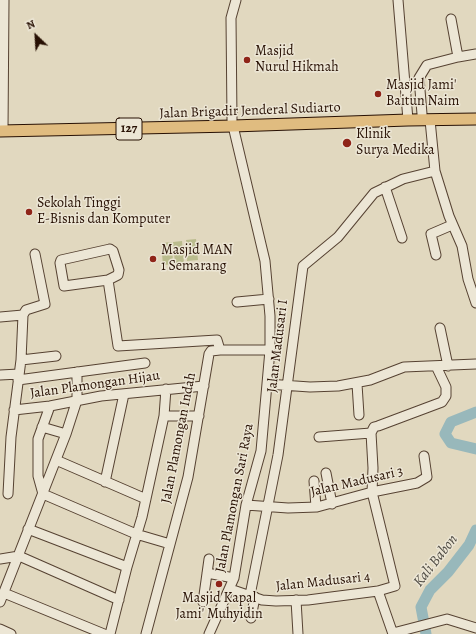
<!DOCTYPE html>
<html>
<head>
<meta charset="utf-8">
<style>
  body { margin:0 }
  #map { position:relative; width:476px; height:634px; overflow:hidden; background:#e1d8bf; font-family:Alegreya,serif }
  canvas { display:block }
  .north { position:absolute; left:16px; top:16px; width:40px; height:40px; -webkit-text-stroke:3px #ece6d5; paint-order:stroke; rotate:335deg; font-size:11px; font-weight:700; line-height:16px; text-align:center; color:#271003 }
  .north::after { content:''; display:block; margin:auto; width:14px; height:18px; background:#271003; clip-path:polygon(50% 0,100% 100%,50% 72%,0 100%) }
</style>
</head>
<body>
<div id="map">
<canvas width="476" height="634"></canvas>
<div class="north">N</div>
</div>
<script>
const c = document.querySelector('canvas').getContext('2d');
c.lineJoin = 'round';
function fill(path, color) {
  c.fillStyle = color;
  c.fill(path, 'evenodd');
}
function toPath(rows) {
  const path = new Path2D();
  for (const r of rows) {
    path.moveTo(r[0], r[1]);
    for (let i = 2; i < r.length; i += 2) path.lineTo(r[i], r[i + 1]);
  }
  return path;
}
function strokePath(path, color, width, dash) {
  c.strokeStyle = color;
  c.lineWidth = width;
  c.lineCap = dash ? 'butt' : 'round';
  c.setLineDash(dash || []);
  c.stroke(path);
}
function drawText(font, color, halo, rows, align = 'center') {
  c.font = font + ' Alegreya,serif';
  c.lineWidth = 3;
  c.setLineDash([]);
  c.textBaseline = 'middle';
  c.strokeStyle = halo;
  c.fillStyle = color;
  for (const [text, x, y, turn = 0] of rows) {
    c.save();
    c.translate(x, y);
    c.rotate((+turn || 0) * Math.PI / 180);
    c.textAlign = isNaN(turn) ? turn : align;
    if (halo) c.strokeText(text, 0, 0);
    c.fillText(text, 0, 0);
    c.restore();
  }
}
const green = toPath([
  [196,239,198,260,187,261,186,240],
  [182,241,184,263,175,264,173,242],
  [172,242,173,264,163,265,161,243]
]);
const river = toPath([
  [476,412,451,422,445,434,451,443,476,449],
  [426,634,421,607,430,590,448,572,469,545,476,530]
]);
const minor = toPath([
  [398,0,408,120],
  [451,19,458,57],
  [422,114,419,78,427,65,458,57,476,54],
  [232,120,231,18,236,0],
  [430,120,435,171,449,216,462,246,468,279,476,303],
  [3,131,4,0],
  [385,187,402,238],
  [110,249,113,251,119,270,118,275,108,280,64,286,60,263,61,260,110,249],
  [436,255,431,234,452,225],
  [108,280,118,346,217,340,220,350],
  [237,302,269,299],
  [0,317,23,315],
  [440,328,448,366],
  [21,360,56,356],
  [0,375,19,374],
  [18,380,145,363],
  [267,384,310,387,338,386,370,380,404,367,476,364],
  [357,384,359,415],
  [50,406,38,439,38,476,43,494,136,534,170,544],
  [14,410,50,406,101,396,204,386],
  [164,416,199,416],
  [42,427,66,434],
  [319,437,371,433],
  [56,460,146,499],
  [326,473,332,504],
  [314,481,316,507],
  [105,482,124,394],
  [8,494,11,437,21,360,23,315,26,310,45,304,35,254],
  [246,505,288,508,317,507,372,492,417,483,427,477,424,456],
  [28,529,127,567],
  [19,556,119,600],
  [0,559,19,556],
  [207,573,234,578],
  [230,589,262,600,276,601,308,600,378,591,395,586,372,492,373,468,371,433,374,427,378,426,442,402,446,396,446,387,436,366],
  [378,591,393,634],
  [4,593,104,634],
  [250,595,278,455,303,266,338,237,374,193,403,179,435,171],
  [296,600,298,634],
  [0,602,66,434,77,400,77,372],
  [203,602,209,559],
  [251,618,255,597],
  [0,629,11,634],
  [393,633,447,619,476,628],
  [110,634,127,567,142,517,164,416,166,389],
  [146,634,188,477,209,354,211,351,220,350,270,350],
  [209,634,234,578,246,505,261,451,270,350,270,316,265,261,233,126]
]);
const major = toPath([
  [0,131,233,126,408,120,476,119]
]);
const markers = [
  [247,60,4,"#8f2418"],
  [378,94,4,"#8f2418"],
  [347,143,5,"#8f2418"],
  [29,212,4,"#8f2418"],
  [153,259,4,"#8f2418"],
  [219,584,4,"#8f2418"]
];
const shields = [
  [129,129,26]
];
const shieldNames = [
  ["127",129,129]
];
const poiNames = [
  ["Masjid",255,52],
  ["Nurul Hikmah",255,68],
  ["Masjid Jami'",386,86],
  ["Baitun Naim",386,102],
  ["Klinik",356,135],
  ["Surya Medika",356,151],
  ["Sekolah Tinggi",37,204],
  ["E-Bisnis dan Komputer",37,220],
  ["Masjid MAN",161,251],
  ["1 Semarang",161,267],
  ["Masjid Kapal",219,599,"center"],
  ["Jami' Muhyidin",219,615,"center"]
];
const streetNames = [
  ["Jalan Brigadir Jenderal Sudiarto",250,111,-2],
  ["Jalan Madusari I",278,346,-83],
  ["Jalan Plamongan Hijau",95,385,-8],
  ["Jalan Plamongan Indah",179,438,-79],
  ["Jalan Madusari 3",357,482,-13],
  ["Jalan Plamongan Sari Raya",235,498,-79],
  ["Jalan Madusari 4",323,582,-6]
];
const waterNames = [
  ["Kali Babon",436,561,-52]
];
fill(green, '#babc8d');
strokePath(river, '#98b8bb', 11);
strokePath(minor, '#564232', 11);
strokePath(major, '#271003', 13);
strokePath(minor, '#ece6d5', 9);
strokePath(major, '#e0bc80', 11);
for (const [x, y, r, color] of markers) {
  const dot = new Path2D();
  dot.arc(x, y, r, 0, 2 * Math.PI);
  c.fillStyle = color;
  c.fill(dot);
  strokePath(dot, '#ece6d5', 1.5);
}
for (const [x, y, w] of shields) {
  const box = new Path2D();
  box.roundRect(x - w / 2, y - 11, w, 22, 3);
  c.fillStyle = '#ece6d5';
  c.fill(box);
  strokePath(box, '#271003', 1);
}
drawText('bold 13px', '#271003', null, shieldNames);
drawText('14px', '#271003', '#ece6d5', poiNames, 'left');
drawText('14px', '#271003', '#ece6d5', streetNames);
drawText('italic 15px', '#4f4b43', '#ece6d5', waterNames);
</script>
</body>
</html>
